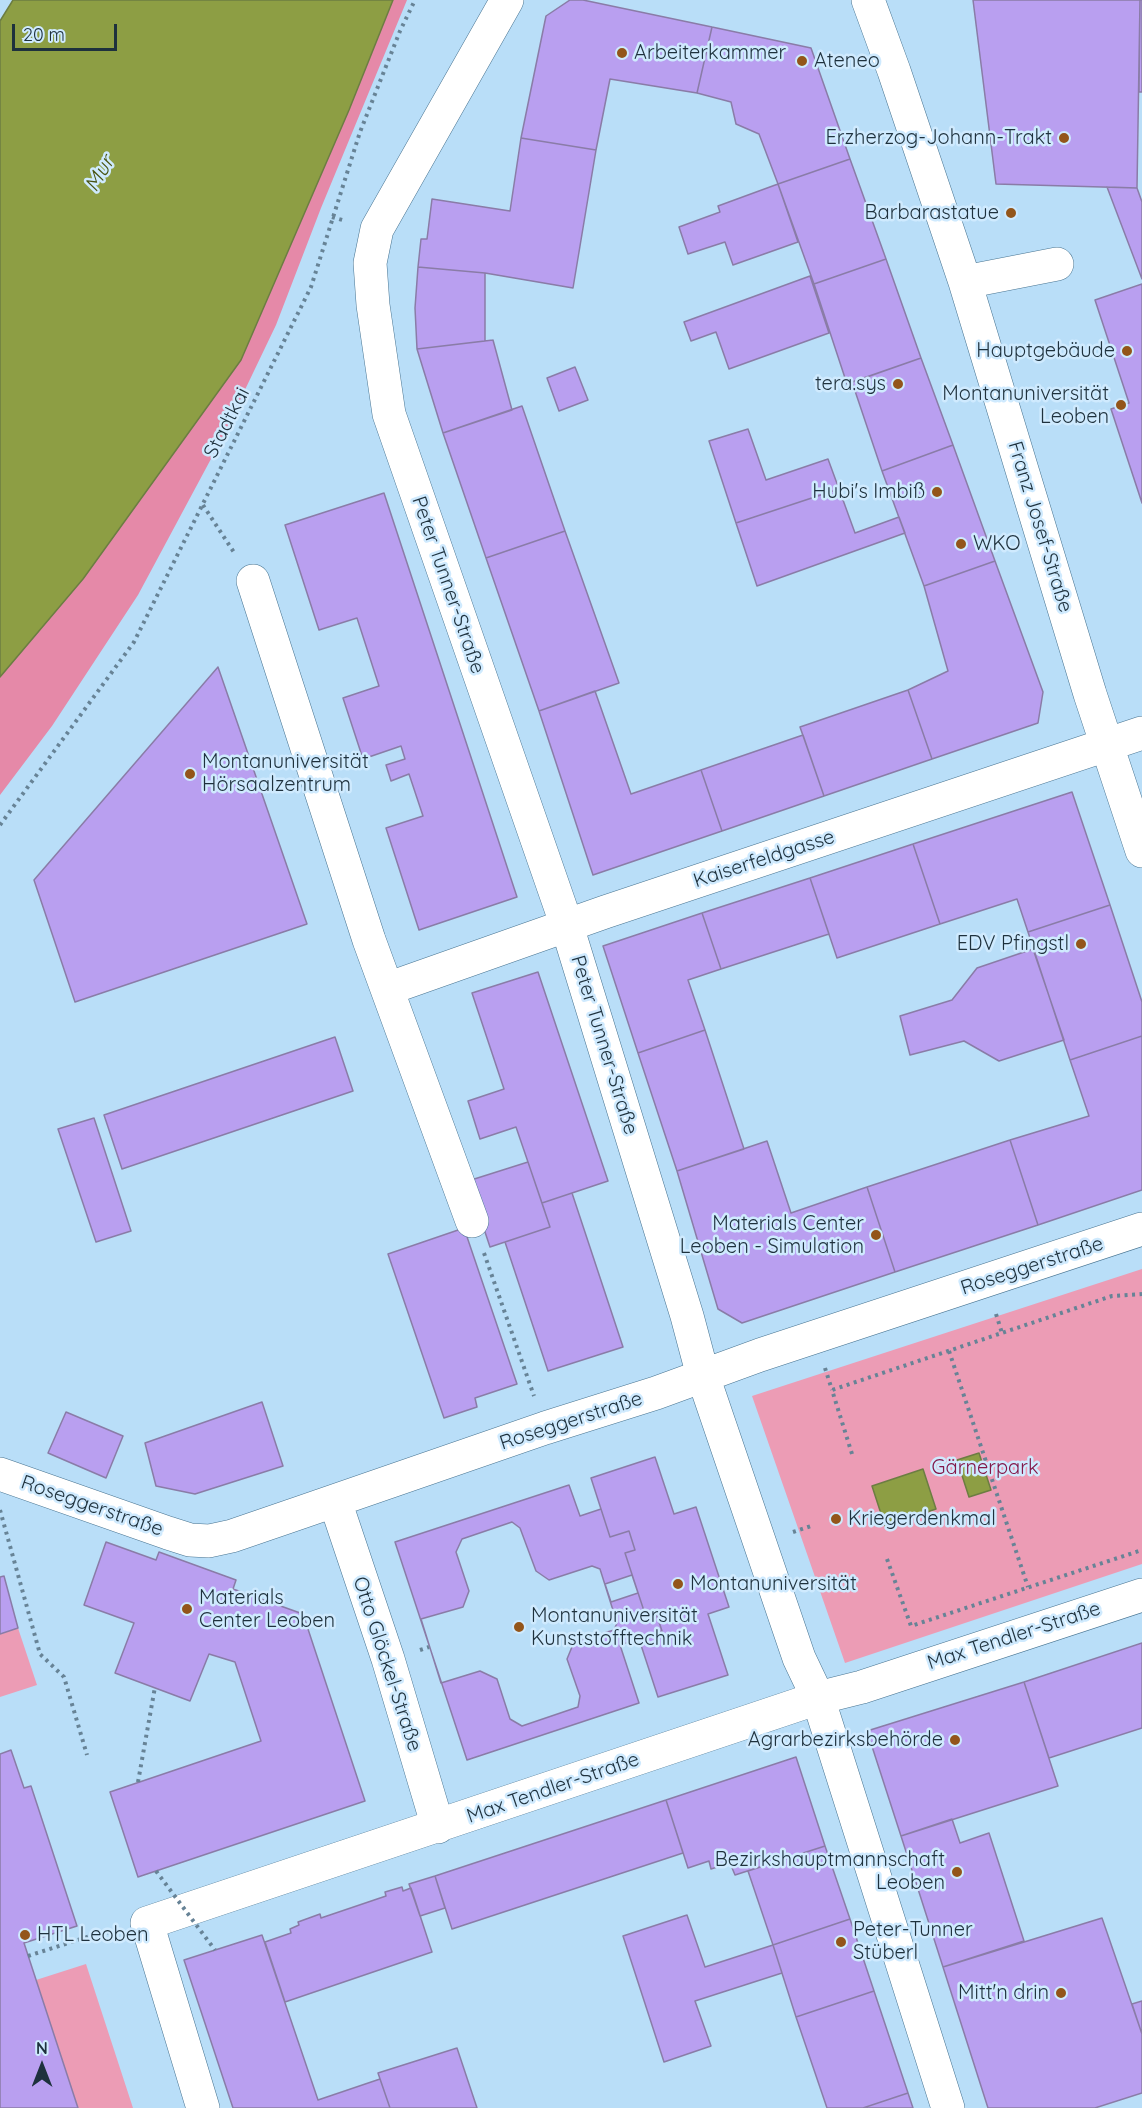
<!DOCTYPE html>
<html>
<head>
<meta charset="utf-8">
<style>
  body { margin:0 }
  #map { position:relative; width:1142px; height:2108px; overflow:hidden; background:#b9def8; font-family:Quicksand,sans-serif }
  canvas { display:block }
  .north { position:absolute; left:12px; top:2036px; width:60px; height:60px; -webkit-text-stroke:4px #cfeafe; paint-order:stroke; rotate:0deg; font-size:16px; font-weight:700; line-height:24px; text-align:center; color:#1e313d }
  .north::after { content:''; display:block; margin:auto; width:21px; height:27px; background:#1e313d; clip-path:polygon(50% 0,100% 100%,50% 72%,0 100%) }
  .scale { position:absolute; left:12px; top:24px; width:105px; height:27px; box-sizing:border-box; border:3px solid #1e313d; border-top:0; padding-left:8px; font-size:18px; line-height:21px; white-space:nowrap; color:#1e313d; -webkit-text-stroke:4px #cfeafe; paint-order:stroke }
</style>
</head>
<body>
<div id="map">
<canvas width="1142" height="2108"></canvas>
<div class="north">N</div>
<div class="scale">20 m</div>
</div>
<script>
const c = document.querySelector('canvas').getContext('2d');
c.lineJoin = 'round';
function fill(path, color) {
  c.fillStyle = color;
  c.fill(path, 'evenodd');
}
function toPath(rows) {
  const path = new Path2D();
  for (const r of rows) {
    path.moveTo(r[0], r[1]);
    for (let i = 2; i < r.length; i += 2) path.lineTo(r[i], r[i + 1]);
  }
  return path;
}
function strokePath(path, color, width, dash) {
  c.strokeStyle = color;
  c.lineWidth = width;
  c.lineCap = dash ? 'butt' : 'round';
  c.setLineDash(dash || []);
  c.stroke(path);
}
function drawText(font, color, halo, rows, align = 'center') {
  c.font = font + ' Quicksand,sans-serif';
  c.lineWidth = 5;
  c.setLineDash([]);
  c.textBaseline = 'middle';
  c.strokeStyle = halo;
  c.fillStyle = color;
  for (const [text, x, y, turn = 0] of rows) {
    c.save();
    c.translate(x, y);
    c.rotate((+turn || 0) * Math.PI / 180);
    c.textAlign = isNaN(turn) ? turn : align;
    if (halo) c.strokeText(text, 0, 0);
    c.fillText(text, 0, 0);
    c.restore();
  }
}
const green = toPath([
  [1142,1269,1142,1564,845,1663,752,1396],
  [18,1628,37,1685,0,1697,0,1634],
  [86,1964,133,2108,78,2108,36,1980]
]);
const forest = toPath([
  [393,0,407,0,321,208,276,325,219,444,138,595,52,726,0,795,0,677,83,579,241,360,349,110]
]);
const water = toPath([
  [13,0,393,0,349,110,241,360,83,579,0,677,0,21,13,0],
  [979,1453,991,1490,969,1497,957,1460,979,1453],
  [923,1469,936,1509,885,1526,872,1486,923,1469]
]);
const building = toPath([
  [570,0,583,0,712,27,697,93,610,79,596,150,521,138,546,16,570,0],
  [973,0,1140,0,1137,188,996,184,973,0],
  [1140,0,1142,0,1142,92,1139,92,1140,0],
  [712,27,811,48,850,159,778,184,759,134,736,124,731,102,697,93,712,27],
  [521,138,596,150,573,288,485,273,418,267,421,239,427,239,432,199,510,211,521,138],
  [850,159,886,259,814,284,778,184,850,159],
  [778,184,798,242,733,265,725,242,688,254,679,227,720,212,718,206,778,184],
  [1107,187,1137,188,1142,202,1142,279,1107,187],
  [886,259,921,358,847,384,814,284,886,259],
  [418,267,485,273,485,341,417,349,415,308,418,267],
  [810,276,829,333,729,369,716,332,691,341,684,322,810,276],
  [1142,284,1142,503,1111,409,1129,403,1095,300,1142,284],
  [493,340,512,410,443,433,417,349,493,340],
  [921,358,953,445,882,471,852,382,921,358],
  [575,367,588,400,559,411,547,378,575,367],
  [522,406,565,531,486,558,443,433,522,406],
  [748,429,766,480,828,459,839,489,736,523,709,441,748,429],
  [953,445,995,561,924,586,882,471,953,445],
  [839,489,855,533,899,517,905,533,757,586,736,523,839,489],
  [384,493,517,897,419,930,386,828,423,816,409,774,391,781,386,765,405,759,401,746,363,759,343,698,379,686,357,618,319,630,285,525,384,493],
  [565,531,619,683,539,711,486,558,565,531],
  [995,561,1043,692,1038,723,932,759,908,690,948,671,924,586,995,561],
  [218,667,307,924,75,1002,34,880,218,667],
  [908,690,932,759,824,796,800,727,908,690],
  [595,691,631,794,701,770,722,831,593,875,539,711,595,691],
  [803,735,824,796,722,831,701,770,803,735],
  [1072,792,1110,905,1028,932,1017,899,940,924,913,844,1072,792],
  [913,844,940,924,837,958,810,878,913,844],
  [810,878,829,934,721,969,702,913,810,878],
  [1110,905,1142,1002,1142,1036,1070,1060,1028,932,1110,905],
  [702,913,721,969,688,980,705,1030,638,1053,603,946,702,913],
  [1033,949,1064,1040,999,1061,964,1041,910,1055,900,1016,952,1000,977,968,1033,949],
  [538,972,608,1181,542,1203,516,1127,480,1139,468,1101,504,1089,472,993,538,972],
  [705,1030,744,1149,677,1171,638,1053,705,1030],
  [1142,1036,1142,1190,1038,1225,1010,1140,1089,1116,1070,1060,1142,1036],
  [335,1037,353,1091,122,1169,104,1115,335,1037],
  [94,1118,131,1231,96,1242,58,1129,94,1118],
  [1010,1140,1038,1225,895,1272,867,1187,1010,1140],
  [767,1141,791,1213,867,1187,895,1272,742,1323,718,1309,677,1171,767,1141],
  [528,1162,550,1227,490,1247,468,1181,528,1162],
  [572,1193,623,1347,548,1371,505,1242,550,1227,542,1203,572,1193],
  [464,1228,517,1384,475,1398,477,1407,444,1418,388,1254,464,1228],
  [262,1402,283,1466,195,1494,156,1486,145,1443,262,1402],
  [66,1412,123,1436,106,1478,48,1453,66,1412],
  [655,1457,674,1514,696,1507,729,1607,708,1614,728,1675,658,1697,639,1639,662,1631,655,1610,645,1614,625,1553,635,1550,629,1531,610,1537,591,1478,655,1457],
  [569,1485,580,1516,601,1509,610,1537,629,1531,635,1550,625,1553,645,1614,655,1610,662,1631,620,1645,639,1703,467,1760,395,1542,569,1485],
  [512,1522,520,1528,536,1571,549,1580,592,1566,600,1569,617,1623,614,1630,574,1642,567,1659,580,1696,578,1707,522,1726,510,1719,497,1679,480,1671,441,1683,421,1619,463,1607,469,1591,456,1552,462,1539,512,1522],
  [106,1542,156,1560,159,1552,236,1580,233,1589,303,1614,365,1801,138,1877,110,1792,261,1741,235,1662,209,1654,190,1701,115,1673,134,1623,84,1605,106,1542],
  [632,1575,638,1593,611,1602,605,1584,632,1575],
  [4,1576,18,1628,0,1634,0,1577,4,1576],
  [1142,1643,1142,1728,1049,1758,1024,1682,1142,1643],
  [1024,1682,1058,1786,901,1836,867,1731,1024,1682],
  [11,1750,24,1788,31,1786,77,1926,24,1943,78,2108,0,2108,0,1754,11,1750],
  [796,1757,825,1846,735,1875,730,1863,711,1869,709,1861,688,1868,666,1800,796,1757],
  [666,1800,683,1853,452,1929,435,1876,666,1800],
  [952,1819,960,1843,989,1833,1024,1941,943,1967,901,1836,952,1819],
  [825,1846,850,1919,773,1945,748,1871,825,1846],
  [435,1876,445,1908,420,1916,409,1884,435,1876],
  [402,1887,403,1891,411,1888,432,1952,285,2002,265,1942,291,1933,290,1929,299,1925,298,1922,320,1914,321,1918,386,1896,385,1892,402,1887],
  [687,1915,705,1967,773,1945,782,1973,695,2001,711,2046,664,2062,623,1936,687,1915],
  [1102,1918,1142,2034,1142,2093,1095,2108,988,2108,943,1967,1102,1918],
  [850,1919,874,1991,796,2017,773,1945,850,1919],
  [262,1935,318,2100,380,2079,390,2108,233,2108,184,1960,262,1935],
  [874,1991,908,2093,863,2108,827,2108,796,2017,874,1991],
  [1142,2001,1142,2034,1132,2004,1142,2001],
  [457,2048,477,2108,390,2108,378,2073,457,2048],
  [908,2093,913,2108,863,2108,908,2093]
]);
const path = toPath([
  [332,217,346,221],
  [203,505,235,554],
  [0,825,134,642,311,287,360,132,400,31,415,0],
  [484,1253,534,1396],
  [996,1314,1002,1333],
  [949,1351,1028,1587],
  [825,1368,832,1390],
  [852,1454,832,1390,1112,1296,1142,1294],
  [0,1510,40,1654,64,1677,87,1755],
  [793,1532,811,1526],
  [887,1559,911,1626,1142,1550],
  [420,1650,429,1647],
  [138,1782,155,1687],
  [28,1956,90,1936,114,1931]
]);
const minor = toPath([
  [507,0,377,229,370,263,373,305,389,414,567,926,687,1316,703,1376,799,1658,818,1698,948,2108],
  [868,0,894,71,965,282,1090,694,1142,851],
  [965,282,1057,264],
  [253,581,369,940,472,1221],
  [387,989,605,912,1142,733],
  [0,1474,168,1533,190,1540,209,1541,232,1536,302,1512,545,1428,656,1393,760,1355,1142,1229],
  [335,1501,388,1659,438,1827],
  [203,2108,147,1923,818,1698,862,1687,1142,1595]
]);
const pathBridge = toPath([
  [156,1871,215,1950]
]);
const markers = [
  [622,53,6,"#93551a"],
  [802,61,6,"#93551a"],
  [1064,138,6,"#93551a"],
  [1011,213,6,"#93551a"],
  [1127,351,6,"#93551a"],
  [898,384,6,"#93551a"],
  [1121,405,6,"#93551a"],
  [937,492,6,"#93551a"],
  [961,544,6,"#93551a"],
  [190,774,6,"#93551a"],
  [1081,944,6,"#93551a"],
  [876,1235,6,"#93551a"],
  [836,1519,6,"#93551a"],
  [678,1584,6,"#93551a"],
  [187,1609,6,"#93551a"],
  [519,1627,6,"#93551a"],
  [955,1740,6,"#93551a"],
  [957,1872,6,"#93551a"],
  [25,1935,6,"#93551a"],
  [841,1942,6,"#93551a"],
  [1061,1993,6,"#93551a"]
];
const poiNames = [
  ["Arbeiterkammer",634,53,"left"],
  ["Ateneo",814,61,"left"],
  ["Erzherzog-Johann-Trakt",1052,138],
  ["Barbarastatue",999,213],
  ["Hauptgebäude",1115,351],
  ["tera.sys",886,384],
  ["Montanuniversität",1109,394],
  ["Leoben",1109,417],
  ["Hubi's Imbiß",925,492],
  ["WKO",973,544,"left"],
  ["Montanuniversität",202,762,"left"],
  ["Hörsaalzentrum",202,785,"left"],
  ["EDV Pfingstl",1069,944],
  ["Materials Center",864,1224],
  ["Leoben - Simulation",864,1247],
  ["Kriegerdenkmal",848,1519,"left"],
  ["Montanuniversität",690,1584,"left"],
  ["Materials",199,1598,"left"],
  ["Center Leoben",199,1621,"left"],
  ["Montanuniversität",531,1616,"left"],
  ["Kunststofftechnik",531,1639,"left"],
  ["Agrarbezirksbehörde",943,1740],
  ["Bezirkshauptmannschaft",945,1860],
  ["Leoben",945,1883],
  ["Peter-Tunner",853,1930,"left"],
  ["Stüberl",853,1953,"left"],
  ["HTL Leoben",37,1935,"left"],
  ["Mitt'n drin",1049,1993]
];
const streetNames = [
  ["Stadtkai",227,423,-63],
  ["Franz Josef-Straße",1040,527,73],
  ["Peter Tunner-Straße",448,585,71],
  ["Kaiserfeldgasse",764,859,-18],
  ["Peter Tunner-Straße",604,1045,73],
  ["Roseggerstraße",1032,1266,-18],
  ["Roseggerstraße",571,1421,-18],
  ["Roseggerstraße",92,1506,19],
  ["Max Tendler-Straße",1014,1636,-18],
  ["Otto Glöckel-Straße",387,1664,72],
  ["Max Tendler-Straße",553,1788,-19]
];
const parkNames = [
  ["Gärnerpark",985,1468]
];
const waterNames = [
  ["Mur",100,174,-60]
];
fill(green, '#ec9cb5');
fill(forest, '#e589a8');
fill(water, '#8d9e44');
strokePath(water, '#6c7d42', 1.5);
fill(building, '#b99ff0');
strokePath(building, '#8a7ca7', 1.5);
strokePath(minor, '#487491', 34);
strokePath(path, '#678396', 4, [3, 4.5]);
strokePath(minor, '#fff', 33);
strokePath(pathBridge, '#678396', 4, [3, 4.5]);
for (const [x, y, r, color] of markers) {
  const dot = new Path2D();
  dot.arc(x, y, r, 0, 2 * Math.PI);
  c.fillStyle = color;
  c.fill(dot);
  strokePath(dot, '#cfeafe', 2);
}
drawText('20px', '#1e313d', '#cfeafe', poiNames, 'right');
drawText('20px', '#1e313d', '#cfeafe', streetNames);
drawText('20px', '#831749', '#cfeafe', parkNames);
drawText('italic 21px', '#495412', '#cfeafe', waterNames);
</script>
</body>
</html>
